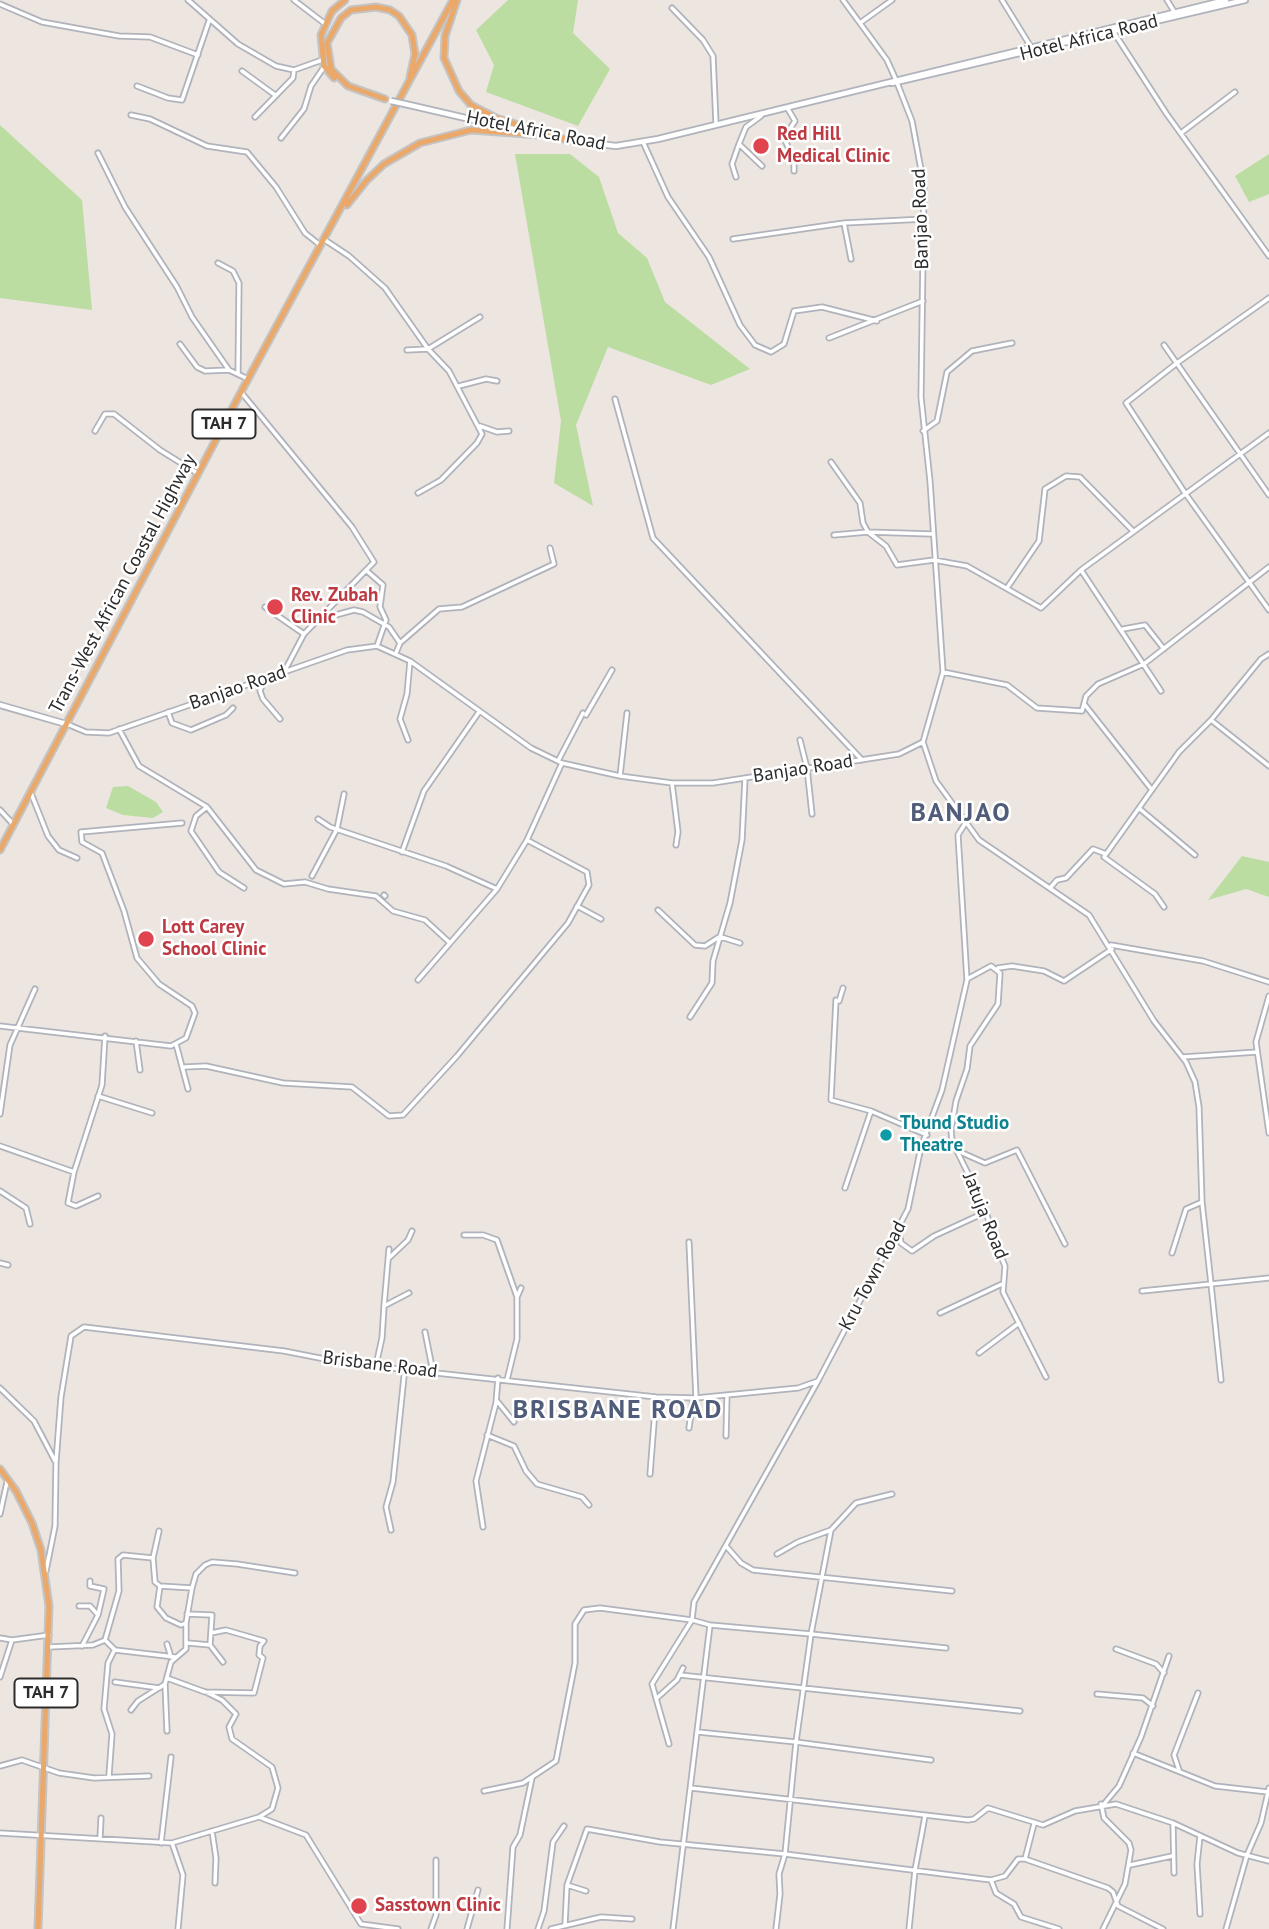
<!DOCTYPE html>
<html>
<head>
<meta charset="utf-8">
<style>
  body { margin:0 }
  canvas { display:block; background:#ece5e0 }
</style>
</head>
<body>
<canvas width="1269" height="1929"></canvas>
<script>
const c = document.querySelector('canvas').getContext('2d');
c.lineJoin = 'round';
function fill(path, color) {
  c.fillStyle = color;
  c.fill(path, 'evenodd');
}
function toPath(rows) {
  const path = new Path2D();
  for (const r of rows) {
    path.moveTo(r[0], r[1]);
    for (let i = 2; i < r.length; i += 2) path.lineTo(r[i], r[i + 1]);
  }
  return path;
}
function strokePath(path, color, width, dash) {
  c.strokeStyle = color;
  c.lineWidth = width;
  c.lineCap = dash ? 'butt' : 'round';
  c.setLineDash(dash || []);
  c.stroke(path);
}
function drawText(font, color, halo, rows, align = 'center') {
  c.font = font + ' "PT Sans",sans-serif';
  c.lineWidth = 5;
  c.setLineDash([]);
  c.textBaseline = 'middle';
  c.strokeStyle = halo;
  c.fillStyle = color;
  for (const [text, x, y, turn = 0] of rows) {
    c.save();
    c.translate(x, y);
    c.rotate((+turn || 0) * Math.PI / 180);
    c.textAlign = isNaN(turn) ? turn : align;
    if (halo) c.strokeText(text, 0, 0);
    c.fillText(text, 0, 0);
    c.restore();
  }
}
const green = toPath([
  [508,0,578,0,573,33,610,69,578,126,486,92,494,65,476,30],
  [0,125,82,200,92,310,0,298],
  [515,154,570,154,599,177,618,233,647,258,665,302,750,369,711,385,608,347,576,425,593,506,554,483,561,421],
  [1269,154,1269,194,1249,202,1235,176],
  [128,786,156,802,163,812,153,818,123,815,106,808,113,787],
  [1242,856,1269,862,1269,897,1246,889,1208,900]
]);
const minor = toPath([
  [188,0,238,44,276,66,294,70,322,60],
  [294,0,324,23],
  [1002,0,1031,47],
  [1167,0,1175,13],
  [0,4,42,22,119,36,150,37,198,55],
  [672,8,703,40,713,56,716,124],
  [860,23,892,0],
  [1113,31,1166,113,1269,256],
  [242,71,275,95],
  [137,86,168,98,182,100,209,21],
  [788,109,795,121,784,138,794,160,794,171],
  [131,115,150,119,207,146,247,152,276,187,305,233,320,245],
  [761,116,746,127,739,144,762,166],
  [255,117,293,78,294,70],
  [1181,133,1235,92],
  [281,138,304,109,311,86,324,67],
  [643,142,668,197,709,257,740,325,755,345,771,352,784,344,794,311,822,307,877,321],
  [98,153,125,207,177,287,192,317,229,370],
  [736,177,732,164,739,144],
  [844,223,851,259],
  [733,239,844,223,925,219],
  [325,240,349,256,385,288,428,349,480,317],
  [218,263,233,271,239,283,238,374],
  [1269,298,1177,363,1126,403,1185,493,1269,610],
  [829,338,923,301],
  [180,344,197,367,205,371,229,370,248,379],
  [1164,345,1269,495],
  [407,350,428,349,449,371,482,434,477,443,441,480,418,493],
  [459,386,486,379,497,381],
  [241,392,352,527,374,562,304,634,284,672],
  [615,399,653,538,862,760],
  [480,426,497,432,509,431],
  [95,431,105,414,114,414,160,450,197,473],
  [923,431,937,421,947,372,972,351,1012,343],
  [831,462,860,503,863,523,868,532,886,546,897,565,934,560,967,566,1041,608,1081,570,1161,691],
  [834,535,868,532,932,534],
  [1081,570,1269,433],
  [367,571,383,585,380,607,386,620,377,646],
  [1007,588,1039,541,1045,489,1066,476,1080,477,1133,531],
  [265,607,304,634],
  [323,613,332,616,354,610,363,612,389,627,400,643],
  [1123,629,1145,625,1164,649],
  [396,653,400,643,439,609,462,607,554,564,550,548],
  [943,672,1007,685,1037,708,1082,711,1086,696,1098,684,1144,664,1269,567],
  [264,680,260,691,263,699,280,719],
  [1085,705,1152,790],
  [168,712,172,723,191,730,226,715,233,708],
  [586,715,612,670],
  [1211,720,1269,766],
  [67,724,86,732,109,733,347,650,377,646,410,661,531,748,562,763,620,776,672,783,713,783,899,754,923,742,943,672,930,481,921,397,924,186,912,121,896,80,887,60,843,0],
  [119,729,139,766,207,807,256,870,284,884,305,882,328,889,376,896,393,911,425,920,449,942],
  [408,740,400,719,407,694,410,661],
  [800,740,807,768,812,814],
  [923,742,936,781,979,840,1089,915,1154,1021,1186,1062,1195,1082,1199,1107,1202,1202,1211,1284,1269,1278],
  [558,761,583,713],
  [620,776,627,713],
  [672,783,678,832,676,845],
  [31,793,48,836,59,850,77,858],
  [207,807,196,816,191,831,219,872,244,888],
  [1140,809,1195,855],
  [0,810,13,824],
  [318,819,330,827,446,866,497,889],
  [402,852,424,791,479,712],
  [312,876,337,829,344,794],
  [1050,888,1057,880,1066,878,1093,849,1106,854],
  [384,895,385,896],
  [577,906,601,919],
  [1164,907,1155,894,1104,857,1179,752,1211,720,1261,659,1269,654],
  [658,910,695,945,705,946,719,937],
  [721,937,740,943],
  [1111,945,1203,961,1269,982],
  [998,968,1012,966,1044,971,1064,981,1112,949],
  [967,979,991,966,1000,973,998,1004,970,1046,967,1069,956,1101,951,1130,952,1141,985,1208,994,1240,1005,1266,1003,1292,1046,1377],
  [418,980,497,889,527,840,562,763],
  [1269,996,1256,1042,1269,1133],
  [836,1000,831,1100,871,1111,927,1135],
  [839,1001,843,988],
  [690,1017,712,983,713,961,730,903,742,840,745,779],
  [0,1026,171,1046,186,1038,195,1013,192,1006,159,984,137,958,124,911,102,853,82,842,81,832,182,823],
  [136,1041,140,1070],
  [176,1044,188,1089],
  [1183,1057,1257,1052],
  [185,1067,206,1066,283,1083,352,1087,389,1116,403,1115,457,1056,568,923,589,885,587,872,527,840],
  [98,1096,152,1113],
  [0,1114,10,1045,35,989],
  [0,1146,74,1172],
  [958,1151,985,1163,1017,1150,1065,1244],
  [845,1188,871,1111],
  [0,1191,26,1208,30,1224],
  [98,1196,76,1206,68,1203,74,1172,102,1085,105,1036],
  [899,1231,901,1243,912,1251,934,1236,986,1212],
  [464,1235,483,1235,497,1240,517,1297],
  [689,1242,696,1398],
  [1172,1253,1186,1209,1202,1202],
  [389,1258,408,1240,412,1231],
  [0,1263,8,1265],
  [1142,1291,1211,1284,1221,1380],
  [384,1306,389,1249],
  [940,1313,1002,1284],
  [425,1332,433,1372],
  [979,1353,1019,1323],
  [376,1365,382,1338,384,1306,409,1293],
  [507,1380,517,1339,517,1297,521,1288],
  [0,1388,34,1421,55,1461],
  [497,1401,514,1422],
  [689,1428,693,1398],
  [487,1435,514,1446,526,1471,537,1484,582,1497,589,1505],
  [726,1436,727,1395],
  [650,1474,656,1397],
  [0,1514,7,1482],
  [483,1527,476,1481,496,1403,498,1378],
  [391,1530,386,1507,393,1482,405,1367],
  [831,1530,811,1634,946,1648],
  [159,1531,153,1558,155,1582,160,1586,192,1588],
  [726,1546,741,1563,753,1570,952,1591],
  [777,1554,798,1542,831,1530,856,1503,892,1494],
  [46,1571,55,1526,56,1462,61,1397,71,1336,84,1327,284,1351,345,1363,656,1397,696,1398,798,1388,818,1381],
  [90,1581,90,1586,104,1589,98,1615],
  [160,1586,157,1607,166,1618,181,1625,186,1623],
  [79,1606,90,1606,98,1615,82,1646],
  [187,1614,212,1615,210,1645,188,1643],
  [692,1620,694,1602,818,1381,908,1209,921,1147,942,1090,967,980,958,835,966,822],
  [0,1638,12,1640],
  [105,1640,119,1591,118,1559,123,1555,153,1558],
  [167,1644,171,1657],
  [210,1645,223,1662],
  [49,1647,93,1645,105,1640,115,1650,175,1657],
  [1116,1649,1156,1664,1164,1673],
  [680,1675,1020,1711],
  [0,1677,12,1640,49,1635],
  [167,1678,205,1692,254,1693,263,1658,259,1655,260,1646,264,1641,226,1630,211,1633],
  [115,1682,159,1688,165,1684,171,1662,186,1649,186,1623,192,1588,196,1574,205,1565,212,1562,237,1564,295,1573],
  [165,1684,167,1731],
  [206,1692,222,1700,236,1714,229,1727,232,1739,272,1767,278,1788,272,1809,259,1817],
  [1097,1694,1143,1698,1153,1706],
  [657,1698,677,1680,683,1668],
  [131,1710,138,1701,157,1689],
  [698,1732,796,1742,811,1634,710,1625],
  [669,1744,652,1684,692,1620],
  [1133,1753,1215,1786,1268,1792],
  [0,1766,22,1760,59,1773,94,1778,149,1776],
  [1179,1770,1174,1755,1198,1693],
  [109,1775,112,1734,104,1709,108,1663,114,1651],
  [691,1788,968,1820,974,1819,988,1808,1043,1825,1075,1811,1116,1804,1173,1823,1238,1853,1269,1861],
  [484,1791,523,1783,556,1761,575,1663,575,1624,584,1610,600,1608,692,1620,710,1625,673,1929],
  [1101,1804,1104,1818,1129,1843,1131,1850,1125,1884,1103,1929],
  [1104,1804,1119,1786,1141,1737,1169,1656],
  [1173,1823,1174,1873],
  [212,1831,216,1858,215,1883],
  [0,1833,172,1843,259,1817,306,1835,361,1924,398,1929],
  [100,1838,101,1818],
  [161,1843,171,1757],
  [172,1843,183,1875,178,1929],
  [1025,1859,1034,1824],
  [1130,1865,1172,1856],
  [991,1880,996,1893,1014,1904,1021,1917,1059,1929],
  [567,1885,587,1829,660,1842,785,1854,796,1742,931,1760],
  [1200,1914,1197,1864,1200,1836],
  [565,1924,567,1885,586,1891],
  [431,1929,436,1915,436,1860],
  [467,1929,478,1890],
  [507,1929,513,1847,520,1835,532,1778],
  [538,1929,544,1911,553,1842,564,1826],
  [551,1929,601,1917,632,1919],
  [776,1929,780,1894,779,1874,785,1854,991,1880,1005,1876,1018,1859,1025,1859,1108,1888,1113,1892,1118,1906,1163,1929],
  [909,1929,915,1870,925,1816],
  [1226,1929,1247,1855,1261,1823,1269,1788]
]);
const tertiary = toPath([
  [892,83,1245,0],
  [405,104,526,132],
  [566,140,616,146,658,139,1226,0],
  [0,705,66,724]
]);
const trunk = toPath([
  [457,0,445,36,444,58,459,91,471,105,496,118,567,140],
  [334,78,324,66,321,35,332,11,345,0],
  [385,99,348,86,331,69,327,43,341,18,351,10,376,7,390,10,399,16,412,35,415,54,410,77],
  [347,205,367,180,384,164,420,143,471,130,541,135],
  [0,850,241,392,453,0],
  [0,1469,16,1491,32,1523,41,1550,49,1606,38,1929]
]);
const tertiaryBridge = toPath([
  [391,101,405,104]
]);
const markers = [
  [761,146,9,"#e0444e"],
  [275,607,9,"#e0444e"],
  [146,939,9,"#e0444e"],
  [886,1135,7,"#0f9aa8"],
  [359,1906,9,"#e0444e"]
];
const shields = [
  [224,424,63],
  [46,1693,63]
];
const shieldNames = [
  ["TAH 7",224,424],
  ["TAH 7",46,1693]
];
const streetNames = [
  ["Hotel Africa Road",1089,38,-14],
  ["Hotel Africa Road",536,131,11],
  ["Banjao Road",921,219,-92],
  ["Trans-West African Coastal Highway",123,584,-62],
  ["Banjao Road",238,688,-19],
  ["Banjao Road",803,769,-9],
  ["Jatuja Road",985,1216,68],
  ["Kru Town Road",873,1276,-62],
  ["Brisbane Road",380,1365,7]
];
const healthNames = [
  ["Red Hill",777,135],
  ["Medical Clinic",777,157],
  ["Rev. Zubah",291,596],
  ["Clinic",291,618],
  ["Lott Carey",162,928],
  ["School Clinic",162,950],
  ["Sasstown Clinic",375,1906]
];
const cultureNames = [
  ["Tbund Studio",900,1124],
  ["Theatre",900,1146]
];
const districtNames = [
  ["BANJAO",961,814],
  ["BRISBANE ROAD",618,1411]
];
fill(green, '#bcdda2');
strokePath(minor, '#b0b3bb', 7);
strokePath(tertiary, '#b0b3bb', 8);
strokePath(trunk, '#c4c4c4', 9);
strokePath(minor, '#fff', 3.5);
strokePath(tertiary, '#fff', 4.5);
strokePath(trunk, '#eaa86a', 5);
strokePath(tertiaryBridge, '#b0b3bb', 8, []);
strokePath(tertiaryBridge, '#fff', 4.5);
for (const [x, y, r, color] of markers) {
  const dot = new Path2D();
  dot.arc(x, y, r, 0, 2 * Math.PI);
  c.fillStyle = color;
  c.fill(dot);
  strokePath(dot, '#fff', 2.5);
}
for (const [x, y, w] of shields) {
  const box = new Path2D();
  box.roundRect(x - w / 2, y - 14.5, w, 29, 5);
  c.fillStyle = '#fff';
  c.fill(box);
  strokePath(box, '#2c2c2c', 2);
}
drawText('bold 18px', '#2c2c2c', null, shieldNames);
drawText('19px', '#2c2c2c', '#fff', streetNames);
drawText('bold 19px', '#be3a42', '#fff', healthNames, 'left');
drawText('bold 19px', '#0d838f', '#fff', cultureNames, 'left');
c.letterSpacing = '2px';
drawText('bold 26px', '#505c79', '#fff', districtNames);
c.letterSpacing = '0px';
</script>
</body>
</html>
